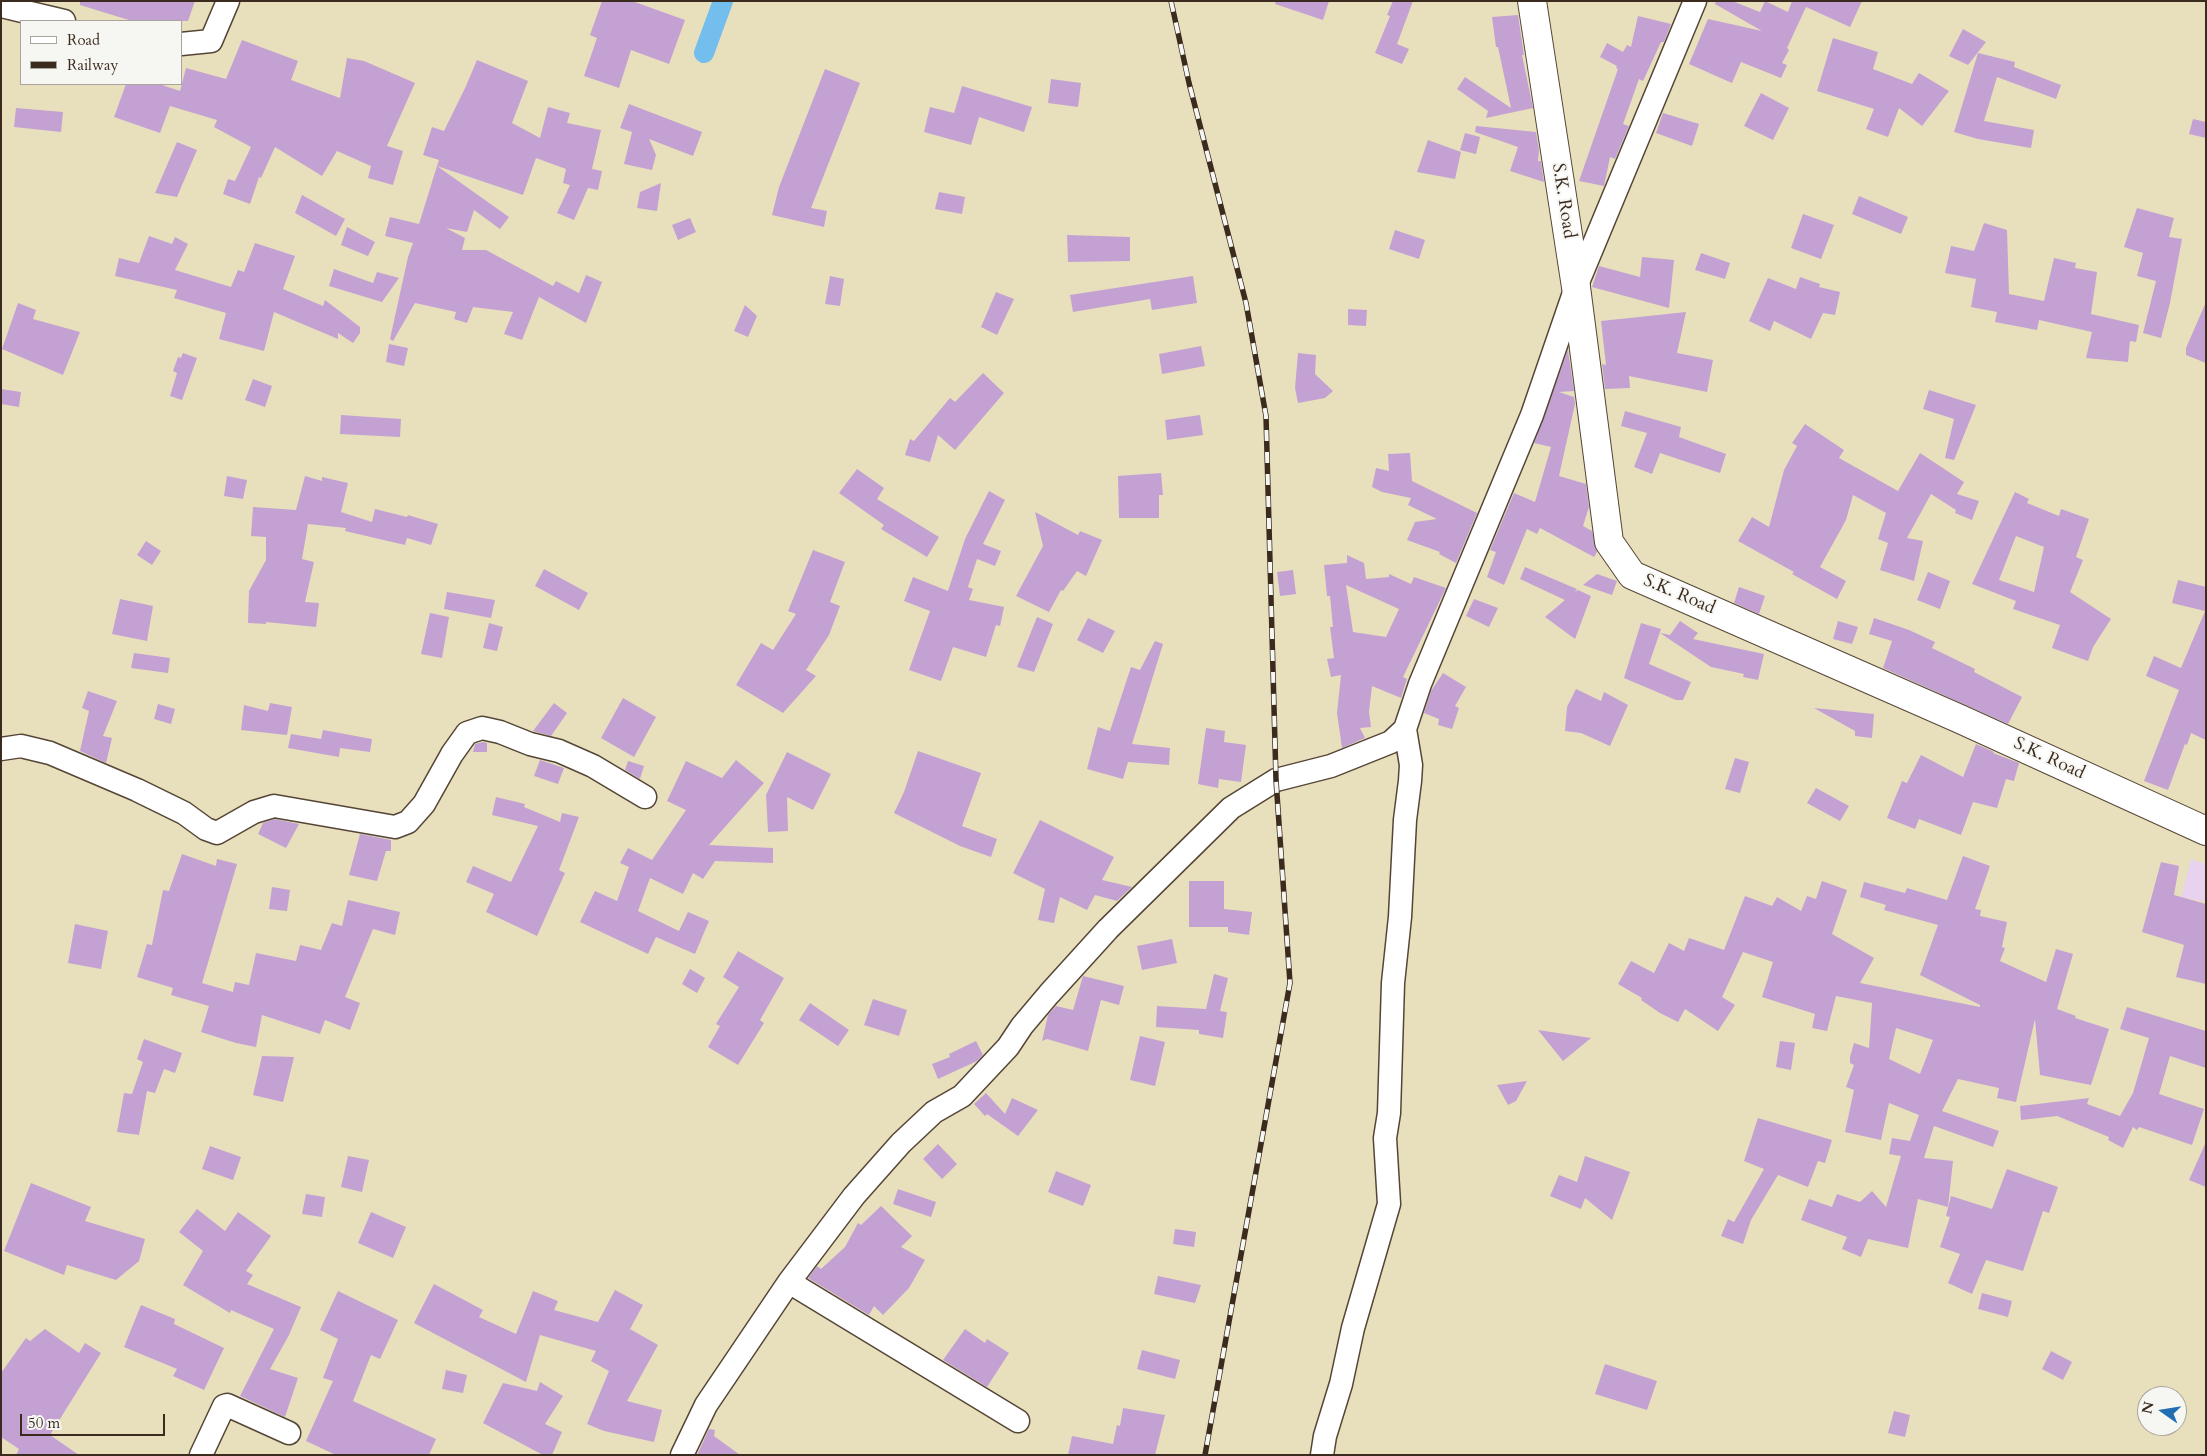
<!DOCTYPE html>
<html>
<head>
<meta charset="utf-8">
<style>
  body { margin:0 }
  #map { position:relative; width:2207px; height:1456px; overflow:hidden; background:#e8e0bc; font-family:Cardo,serif }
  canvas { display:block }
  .frame { position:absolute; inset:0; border:2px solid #3b2a1e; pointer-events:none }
  .legend { position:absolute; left:20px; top:20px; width:162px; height:65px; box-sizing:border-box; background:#f6f6f2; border:1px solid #aba49d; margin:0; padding:6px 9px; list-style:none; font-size:15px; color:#3b2a1e }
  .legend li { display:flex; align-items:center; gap:10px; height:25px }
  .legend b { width:25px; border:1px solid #aba49d }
  .north { position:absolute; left:2137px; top:1386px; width:50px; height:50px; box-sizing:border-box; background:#f6f6f2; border:1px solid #aba49d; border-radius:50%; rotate:283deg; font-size:14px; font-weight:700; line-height:20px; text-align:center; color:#3b2a1e }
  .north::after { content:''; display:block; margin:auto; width:18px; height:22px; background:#1f6fb2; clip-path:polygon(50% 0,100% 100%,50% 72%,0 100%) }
  .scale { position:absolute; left:20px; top:1414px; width:145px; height:22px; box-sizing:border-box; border:2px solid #3b2a1e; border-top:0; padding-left:6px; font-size:15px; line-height:18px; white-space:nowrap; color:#3b2a1e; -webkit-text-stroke:4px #f6f6f2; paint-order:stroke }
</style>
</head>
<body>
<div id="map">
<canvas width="2207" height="1456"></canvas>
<div class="frame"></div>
<ul class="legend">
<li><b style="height:6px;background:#fff"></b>Road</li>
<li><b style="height:6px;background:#3b2a1e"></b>Railway</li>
</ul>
<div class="north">N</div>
<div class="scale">50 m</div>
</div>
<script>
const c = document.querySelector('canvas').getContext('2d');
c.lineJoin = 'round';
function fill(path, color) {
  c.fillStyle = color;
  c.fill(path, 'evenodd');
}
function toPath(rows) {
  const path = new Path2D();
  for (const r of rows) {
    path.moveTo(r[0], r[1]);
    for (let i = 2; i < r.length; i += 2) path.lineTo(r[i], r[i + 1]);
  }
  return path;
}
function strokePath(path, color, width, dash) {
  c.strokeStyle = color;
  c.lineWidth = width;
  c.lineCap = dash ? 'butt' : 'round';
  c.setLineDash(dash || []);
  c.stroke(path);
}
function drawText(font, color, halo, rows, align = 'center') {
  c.font = font + ' Cardo,serif';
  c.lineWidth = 4;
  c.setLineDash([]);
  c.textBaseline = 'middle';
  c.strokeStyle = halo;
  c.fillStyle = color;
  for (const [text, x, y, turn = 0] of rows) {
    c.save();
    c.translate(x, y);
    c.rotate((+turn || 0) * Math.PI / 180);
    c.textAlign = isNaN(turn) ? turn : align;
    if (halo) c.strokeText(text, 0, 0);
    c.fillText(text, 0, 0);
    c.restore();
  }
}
const built = toPath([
  [2191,859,2206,864,2206,902,2181,897]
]);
const canal = toPath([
  [704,53,723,1]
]);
const building = toPath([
  [80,1,195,1,188,21,132,21,80,5],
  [602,1,632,1,685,20,669,64,631,50,619,88,584,76,597,38,590,35],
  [1276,1,1329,1,1323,20,1275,4],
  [1393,1,1413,1,1397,44,1409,49,1402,64,1375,53,1390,16,1387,15],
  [1716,1,1732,1,1760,12,1765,1,1788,12,1792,1,1862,1,1850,27,1806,7,1787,48,1789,50,1782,63,1787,65,1781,78,1741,62,1732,83,1689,64,1708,19,1762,31,1715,4],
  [1518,15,1524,55,1522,55,1533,108,1486,118,1488,111,1457,89,1465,77,1511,108,1498,47,1496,47,1492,17],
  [1638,16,1671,24,1664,42,1661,42,1643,81,1639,79,1623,124,1629,126,1615,159,1610,157,1604,186,1579,181,1618,69,1616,68,1617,66,1600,57,1607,43,1623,52,1627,45,1631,47],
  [1963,29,1986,42,1968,65,1949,56],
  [1833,38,1878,52,1873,69,1912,84,1919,73,1949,91,1922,126,1899,108,1888,137,1866,129,1874,109,1817,91],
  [242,40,298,61,291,80,340,98,347,58,364,61,415,83,387,146,403,151,393,185,368,178,371,166,337,151,322,176,275,147,261,178,259,177,250,204,223,194,228,179,235,181,251,147,214,127,217,120,170,106,160,133,114,117,126,84,159,84,180,91,186,68,226,79],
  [1978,53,2015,62,2014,67,2061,85,2056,99,1997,77,1984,121,2034,130,2031,148,1978,139,1954,132],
  [477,60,528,81,512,123,540,138,548,107,570,113,567,123,601,130,592,169,602,171,598,190,588,188,574,220,557,213,570,185,563,183,566,169,536,158,523,195,437,166,439,160,423,155,432,127,444,131,466,86],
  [825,69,860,83,811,208,827,211,824,227,772,215,779,187],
  [1051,79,1081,83,1078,107,1048,103],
  [962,86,1032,107,1024,132,979,117,971,145,924,132,930,107,954,113],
  [1761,93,1789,108,1773,140,1744,126],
  [629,104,702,132,693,156,649,139,656,155,652,170,624,164,632,132,620,128],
  [16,108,63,112,61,132,14,127],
  [1663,113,1699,124,1692,146,1656,133],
  [2193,119,2206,122,2206,138,2189,134],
  [1476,126,1536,132,1539,150,1538,161,1541,161,1544,182,1510,171,1518,147,1475,132],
  [1465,133,1480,137,1476,154,1460,150],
  [1428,140,1461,152,1455,179,1417,172],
  [177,142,197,150,177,197,155,193],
  [437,166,509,217,500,229,474,210,467,232,446,228,465,238,462,250,486,250,553,286,556,281,579,293,586,275,602,282,586,323,539,297,522,340,504,334,513,312,473,307,467,323,454,319,456,312,415,303,393,341,390,339,408,257,413,243,385,236,390,217,419,224],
  [661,183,657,211,637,208,640,192],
  [939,192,965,197,962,214,935,209],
  [302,195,345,219,336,236,295,213],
  [1859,196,1908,217,1901,234,1852,214],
  [2137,208,2174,218,2169,237,2182,239,2170,303,2161,338,2143,333,2156,281,2137,276,2143,253,2124,247],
  [1803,214,1834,225,1821,259,1791,248],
  [690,218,696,232,678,240,672,225],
  [1984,223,2007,230,2009,294,2044,301,2054,258,2076,263,2075,268,2097,272,2091,314,2139,325,2136,342,2130,341,2128,362,2086,358,2092,332,2039,320,2037,330,1995,322,1997,312,1971,307,1976,279,1945,273,1951,246,1974,251],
  [347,227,375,242,368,256,341,245],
  [1395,230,1425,240,1419,259,1389,249],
  [1067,235,1130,237,1130,261,1068,262],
  [149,236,172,244,175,237,188,244,175,270,231,287,238,270,244,272,255,243,295,256,283,289,323,306,325,300,360,327,360,333,353,343,338,333,338,339,274,312,264,351,219,339,226,313,174,298,177,290,115,276,119,258,139,263],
  [1701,253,1730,263,1725,279,1695,270],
  [1642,257,1674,260,1669,308,1592,287,1599,266,1640,277],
  [334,269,373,283,377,272,399,278,382,302,329,286],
  [830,276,844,279,840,306,825,304],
  [1193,276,1197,303,1152,310,1150,299,1073,312,1070,295],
  [1800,277,1820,284,1819,287,1840,292,1835,315,1823,313,1811,339,1774,321,1770,331,1749,321,1768,278,1796,289],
  [996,292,1014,299,997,335,981,327],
  [2206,302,2206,363,2186,355,2186,348],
  [18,303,36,310,33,319,80,332,63,375,2,349],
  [745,305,757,316,748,337,734,331],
  [1348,309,1367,310,1366,326,1348,325],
  [1686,312,1677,353,1713,360,1707,392,1629,376,1630,388,1605,389,1602,364,1606,365,1601,321],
  [389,344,408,348,404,366,386,362],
  [1201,346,1205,366,1162,374,1159,354],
  [1568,350,1574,391,1559,392,1574,397,1575,404,1559,476,1586,484,1589,507,1583,526,1592,531,1597,552,1594,557,1540,528,1537,534,1527,529,1504,585,1487,577,1496,552,1490,550,1514,493,1535,502,1551,447,1534,443],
  [183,353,197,358,182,400,170,396,177,373,173,371,178,357,181,358],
  [1298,353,1316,355,1315,374,1333,391,1325,398,1298,403,1295,388],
  [983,373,1004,393,955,450,938,435,930,462,905,455,910,439,914,441,950,398,955,402],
  [253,379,272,386,265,407,245,400],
  [1,389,21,392,19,407,1,404],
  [1929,390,1976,405,1954,460,1945,458,1954,419,1923,409],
  [1625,411,1681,427,1679,437,1726,454,1720,473,1660,453,1652,474,1634,467,1647,433,1621,426],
  [341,415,401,419,400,437,340,434],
  [1200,415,1203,435,1167,440,1165,420],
  [1805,424,1844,450,1839,458,1898,491,1920,453,1964,482,1957,494,1979,501,1972,520,1955,513,1956,510,1931,494,1907,538,1923,541,1914,581,1880,570,1888,543,1878,539,1886,513,1853,495,1846,520,1820,567,1846,581,1837,599,1792,574,1794,572,1738,541,1752,517,1769,527,1784,470,1797,446,1792,443],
  [1410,453,1412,481,1477,513,1456,563,1439,554,1440,552,1407,540,1415,522,1437,519,1408,505,1411,498,1382,492,1372,487,1376,468,1389,471,1388,454],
  [857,469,884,488,877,499,939,537,927,557,881,529,884,525,839,493],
  [1161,473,1163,495,1159,495,1159,518,1119,518,1118,476],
  [227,476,247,480,243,499,224,496],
  [305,476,322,481,322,477,348,483,341,512,372,522,375,509,407,517,408,515,438,524,431,545,407,538,405,545,345,531,346,528,308,524,302,559,314,562,305,602,319,603,316,627,266,622,266,624,248,623,249,591,266,560,266,537,251,536,253,507,296,510],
  [989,491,1005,500,983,544,1001,551,995,566,977,559,968,587,973,589,969,600,1004,607,1000,626,996,625,986,657,953,647,941,681,909,670,930,611,904,601,913,577,948,591,965,539],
  [2015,492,2029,499,2027,503,2059,516,2061,509,2089,519,2076,557,2083,560,2070,592,2111,619,2093,647,2088,661,2052,648,2060,625,2013,609,2016,601,1972,584],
  [2016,536,2044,547,2034,592,1999,580],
  [1035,512,1078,535,1080,531,1102,540,1086,576,1077,571,1063,591,1061,590,1049,612,1016,596,1043,546],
  [146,541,161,551,152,565,137,555],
  [813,550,845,562,830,602,840,606,829,635,806,670,816,676,783,713,736,685,761,643,773,650,796,614,788,611],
  [1347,555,1364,563,1366,579,1389,577,1389,574,1411,584,1414,577,1446,588,1403,677,1407,679,1401,698,1372,686,1369,712,1371,727,1360,728,1365,738,1342,748,1337,713,1341,675,1331,677,1327,659,1334,658,1330,627,1333,627,1330,596,1327,596,1324,565,1347,563],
  [1346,585,1399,609,1386,637,1353,632],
  [1525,567,1577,589,1575,592,1578,590,1591,596,1575,639,1545,617,1565,600,1520,579],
  [544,569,588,593,579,610,535,586],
  [1293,570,1296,594,1280,596,1277,572],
  [1928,572,1950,581,1940,609,1917,600],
  [1597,574,1617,581,1612,595,1583,585],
  [2178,580,2206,587,2206,740,2191,733,2187,745,2185,744,2168,790,2144,781,2179,690,2146,676,2154,656,2181,668,2205,611,2172,603],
  [1739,587,1765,596,1759,614,1734,603],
  [447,592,495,600,491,618,444,609],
  [120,599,153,606,147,641,112,634],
  [1474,599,1498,608,1489,627,1466,616],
  [430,613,449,617,442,658,421,654],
  [1037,617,1053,624,1034,672,1017,667],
  [1088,618,1115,631,1103,653,1077,640],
  [1874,618,1909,630,1935,642,1932,648,1975,669,1974,672,2022,697,2008,724,1883,668,1892,641,1869,634],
  [1680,621,1698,633,1693,639,1764,654,1758,680,1743,677,1744,674,1711,667,1660,633,1670,635],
  [1838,621,1858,627,1852,644,1833,639],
  [489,623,503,627,497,651,483,648],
  [1641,623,1661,629,1649,664,1691,682,1683,700,1676,700,1624,678],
  [1155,641,1163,644,1132,744,1170,748,1169,765,1128,762,1123,779,1087,769,1098,727,1110,731,1131,667,1140,670],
  [134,653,170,658,168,673,131,668],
  [1443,673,1466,687,1455,706,1459,708,1452,729,1438,725,1439,719,1424,713,1431,691],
  [1576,689,1601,701,1604,692,1628,705,1610,746,1581,733,1565,731,1567,707],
  [88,691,117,701,103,736,112,738,106,763,80,751,89,711,82,708],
  [623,698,656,717,634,757,601,738],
  [270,703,292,707,287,735,241,730,244,705,268,711],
  [554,703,567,713,551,736,533,731],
  [158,704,175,709,171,724,154,719],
  [1814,708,1874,714,1872,738,1855,736,1855,731],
  [1206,728,1225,731,1224,742,1246,745,1241,782,1219,779,1218,788,1198,784],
  [323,730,372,739,370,752,340,748,339,757,288,748,291,734,321,739],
  [483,742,487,743,487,752,473,752,475,744],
  [1976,744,1994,752,1993,753,2019,763,2014,781,2006,779,1997,808,1973,802,1961,835,1919,819,1915,829,1887,818,1902,781,1907,783,1921,755,1963,777],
  [918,751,981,773,962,826,997,839,991,857,960,846,894,813,904,792],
  [787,752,831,774,813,810,787,797,788,831,768,832,766,795],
  [1735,758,1749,762,1740,793,1725,789],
  [540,760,564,768,558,784,534,776],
  [736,760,764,783,709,845,773,848,773,863,715,861,703,879,693,873,683,894,650,878,638,911,679,931,688,912,709,921,695,954,656,937,648,954,580,922,595,891,617,901,629,867,620,863,628,848,652,860,686,810,667,801,686,761,722,778],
  [628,761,644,766,640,779,625,770],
  [1816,788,1849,806,1840,821,1807,803],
  [496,797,525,804,524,807,560,822,562,813,579,817,559,870,565,873,537,936,486,912,494,894,466,882,473,866,511,882,538,826,492,815],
  [275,819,299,824,286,848,258,834,263,823],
  [1040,820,1114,857,1102,880,1132,887,1117,901,1095,895,1087,910,1060,897,1054,923,1038,920,1045,889,1013,873],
  [360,834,391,840,391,851,386,851,377,881,349,875],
  [182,854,216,866,217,859,237,864,202,983,233,992,235,982,249,985,256,953,296,961,300,945,321,950,332,923,342,926,348,900,400,912,395,935,373,929,345,997,360,1003,350,1030,325,1020,320,1034,262,1015,256,1047,236,1043,201,1032,209,1006,171,995,173,988,137,977,147,944,152,945,163,890,169,891],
  [1963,856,1990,866,1975,909,1981,910,1980,916,2007,922,2002,947,2005,948,2000,961,2046,982,2056,949,2073,954,2057,1009,2076,1016,2075,1018,2109,1029,2091,1085,2040,1075,2035,1019,2016,1102,1997,1098,1999,1088,1958,1079,1942,1111,1999,1131,1993,1147,1934,1126,1924,1158,1953,1161,1948,1207,1918,1199,1908,1248,1868,1239,1861,1257,1842,1249,1847,1237,1801,1220,1809,1199,1832,1207,1837,1194,1860,1202,1872,1191,1886,1207,1901,1156,1889,1154,1892,1138,1910,1141,1919,1115,1889,1103,1881,1140,1845,1132,1854,1090,1846,1087,1854,1065,1850,1063,1850,1057,1854,1043,1869,1048,1872,1003,1836,996,1827,1031,1812,1028,1815,1014,1762,997,1773,962,1743,952,1722,997,1735,1005,1718,1031,1685,1009,1678,1022,1660,1013,1641,1000,1642,998,1618,984,1631,961,1654,973,1669,943,1684,951,1689,938,1724,950,1745,896,1772,906,1777,897,1801,911,1807,896,1816,899,1822,881,1847,890,1832,934,1874,958,1860,983,1980,1007,1980,1005,1920,975,1938,925,1884,910,1886,905,1860,897,1864,882,1905,893,1907,888,1947,900],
  [1896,1028,1933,1040,1920,1074,1889,1059],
  [2161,862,2179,866,2174,895,2206,904,2206,984,2176,977,2184,945,2142,932],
  [1189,881,1224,881,1224,909,1252,912,1249,935,1228,932,1228,927,1189,927],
  [272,887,290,890,287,911,269,909],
  [75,924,108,931,101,969,68,963],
  [1172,939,1177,963,1142,970,1137,946],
  [738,951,784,978,760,1020,764,1023,738,1065,708,1047,720,1026,716,1024,739,987,723,977],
  [690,969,705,978,697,993,682,984],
  [1214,974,1228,978,1220,1011,1227,1012,1223,1038,1199,1034,1199,1030,1156,1027,1157,1006,1206,1009],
  [1083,976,1124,986,1119,1005,1101,1000,1088,1051,1047,1039,1042,1041,1048,1015,1056,1006,1073,1010],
  [873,999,907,1010,899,1036,864,1025],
  [810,1003,849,1030,838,1046,799,1020],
  [2127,1007,2206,1031,2206,1068,2170,1056,2159,1094,2204,1109,2192,1145,2139,1127,2137,1130,2133,1127,2123,1148,2108,1140,2109,1137,2057,1116,2021,1120,2020,1106,2089,1098,2087,1104,2120,1116,2133,1093,2135,1093,2133,1093,2149,1038,2120,1029],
  [1538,1030,1591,1038,1563,1061],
  [1140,1036,1165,1042,1155,1086,1130,1080],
  [144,1039,182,1053,175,1073,164,1069,155,1093,147,1091,139,1135,117,1132,124,1093,132,1094,143,1062,137,1059],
  [976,1041,983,1055,977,1061,938,1079,932,1064,950,1057,949,1054],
  [1780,1041,1795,1043,1791,1070,1776,1067],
  [262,1056,294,1057,283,1102,253,1095],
  [1527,1081,1516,1101,1508,1105,1497,1085],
  [986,1093,1005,1114,1012,1098,1038,1110,1018,1136,987,1114,985,1116,974,1104],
  [1758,1118,1832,1140,1825,1163,1818,1161,1808,1187,1778,1175,1751,1220,1743,1244,1721,1236,1728,1219,1734,1222,1764,1169,1744,1161],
  [2206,1142,2206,1187,2189,1180],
  [938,1144,957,1164,942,1179,923,1159],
  [210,1146,241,1157,233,1180,202,1169],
  [348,1156,369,1160,362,1192,341,1187],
  [1585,1156,1630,1172,1612,1220,1585,1198,1581,1209,1550,1196,1559,1175,1577,1182],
  [2007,1169,2058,1187,2049,1213,2043,1211,2023,1271,1986,1260,1972,1294,1948,1283,1960,1254,1940,1247,1950,1217,1946,1216,1951,1196,1992,1209],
  [1056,1171,1091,1185,1083,1206,1048,1192],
  [31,1183,91,1207,85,1221,145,1239,139,1261,116,1280,67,1265,64,1275,4,1251],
  [898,1189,936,1202,931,1217,893,1204],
  [306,1194,325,1197,322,1217,302,1214],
  [881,1206,912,1236,901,1247,925,1260,909,1288,883,1315,874,1306,869,1315,808,1278,817,1266,821,1269,845,1247,858,1223,861,1225],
  [197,1209,225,1231,238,1212,271,1236,246,1271,253,1275,247,1284,301,1307,289,1335,270,1369,298,1378,285,1417,240,1396,274,1329,231,1310,230,1313,183,1285,203,1251,179,1232],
  [371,1212,406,1227,393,1258,358,1243],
  [1175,1229,1196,1232,1194,1247,1173,1244],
  [1158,1276,1201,1285,1195,1303,1154,1294],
  [434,1284,483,1310,479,1317,516,1334,533,1291,558,1301,554,1310,598,1322,615,1290,643,1305,630,1329,658,1345,627,1401,662,1410,654,1442,604,1431,587,1424,609,1371,591,1361,596,1351,540,1335,526,1382,414,1323],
  [338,1291,398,1320,380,1359,371,1355,353,1401,436,1439,429,1455,336,1455,306,1441,333,1381,323,1378,338,1339,320,1330],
  [1982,1293,2012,1301,2008,1317,1978,1309],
  [141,1305,175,1319,174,1324,224,1348,204,1390,173,1376,177,1369,124,1347],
  [45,1329,79,1353,85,1343,101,1353,50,1435,79,1455,16,1455,19,1449,1,1437,1,1373,26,1338,30,1341],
  [965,1329,985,1343,987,1339,1009,1353,987,1387,943,1360],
  [1142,1350,1180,1360,1175,1379,1137,1369],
  [2051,1351,2072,1362,2063,1380,2042,1369],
  [1605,1364,1657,1381,1647,1410,1595,1394],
  [446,1370,467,1375,463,1393,442,1389],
  [540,1382,563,1396,545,1424,562,1432,552,1455,543,1455,483,1423,503,1383,537,1391],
  [1123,1408,1165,1415,1155,1455,1068,1455,1072,1436,1113,1444,1117,1425,1120,1426],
  [1894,1411,1910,1415,1905,1437,1888,1433],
  [709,1429,715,1430,714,1436,740,1455,697,1455]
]);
const minor = toPath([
  [1,6,64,21],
  [181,44,211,41,228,1],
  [1,749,21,746,50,753,137,790,184,813,206,829,217,833,254,812,274,806,395,827,408,822,424,804,452,754,467,733,482,728,500,732,530,744,559,751,593,766,645,797],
  [789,1282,1018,1421],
  [201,1455,224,1406,227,1405,289,1433],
  [682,1455,706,1405,789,1282,854,1196,901,1143,934,1112,962,1096,1008,1047,1022,1026,1049,994,1108,929,1231,808,1276,780,1331,766,1391,742,1405,729,1420,684,1532,415,1576,287,1695,1],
  [1322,1455,1325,1436,1341,1384,1353,1328,1389,1204,1385,1138,1389,1113,1393,983,1400,917,1405,820,1410,781,1411,765,1405,729]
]);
const secondary = toPath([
  [1532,1,1576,287,1609,542,1632,575,1960,719,2206,831]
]);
const rail = toPath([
  [1171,1,1189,83,1246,303,1266,416,1276,780,1290,983,1205,1455]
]);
const streetNames = [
  ["S.K. Road",1563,201,81],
  ["S.K. Road",1679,595,23],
  ["S.K. Road",2049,759,25]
];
fill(built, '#e9d2ee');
strokePath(canal, '#73beec', 20);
fill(building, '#c4a1d3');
strokePath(minor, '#554536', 25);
strokePath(secondary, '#554536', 30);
strokePath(minor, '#fff', 22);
strokePath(secondary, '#fff', 28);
strokePath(rail, '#3b2a1e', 5.5);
strokePath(rail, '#f6f6f2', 4, [11]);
drawText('18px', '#3b2a1e', '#f6f6f2', streetNames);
</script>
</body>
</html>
